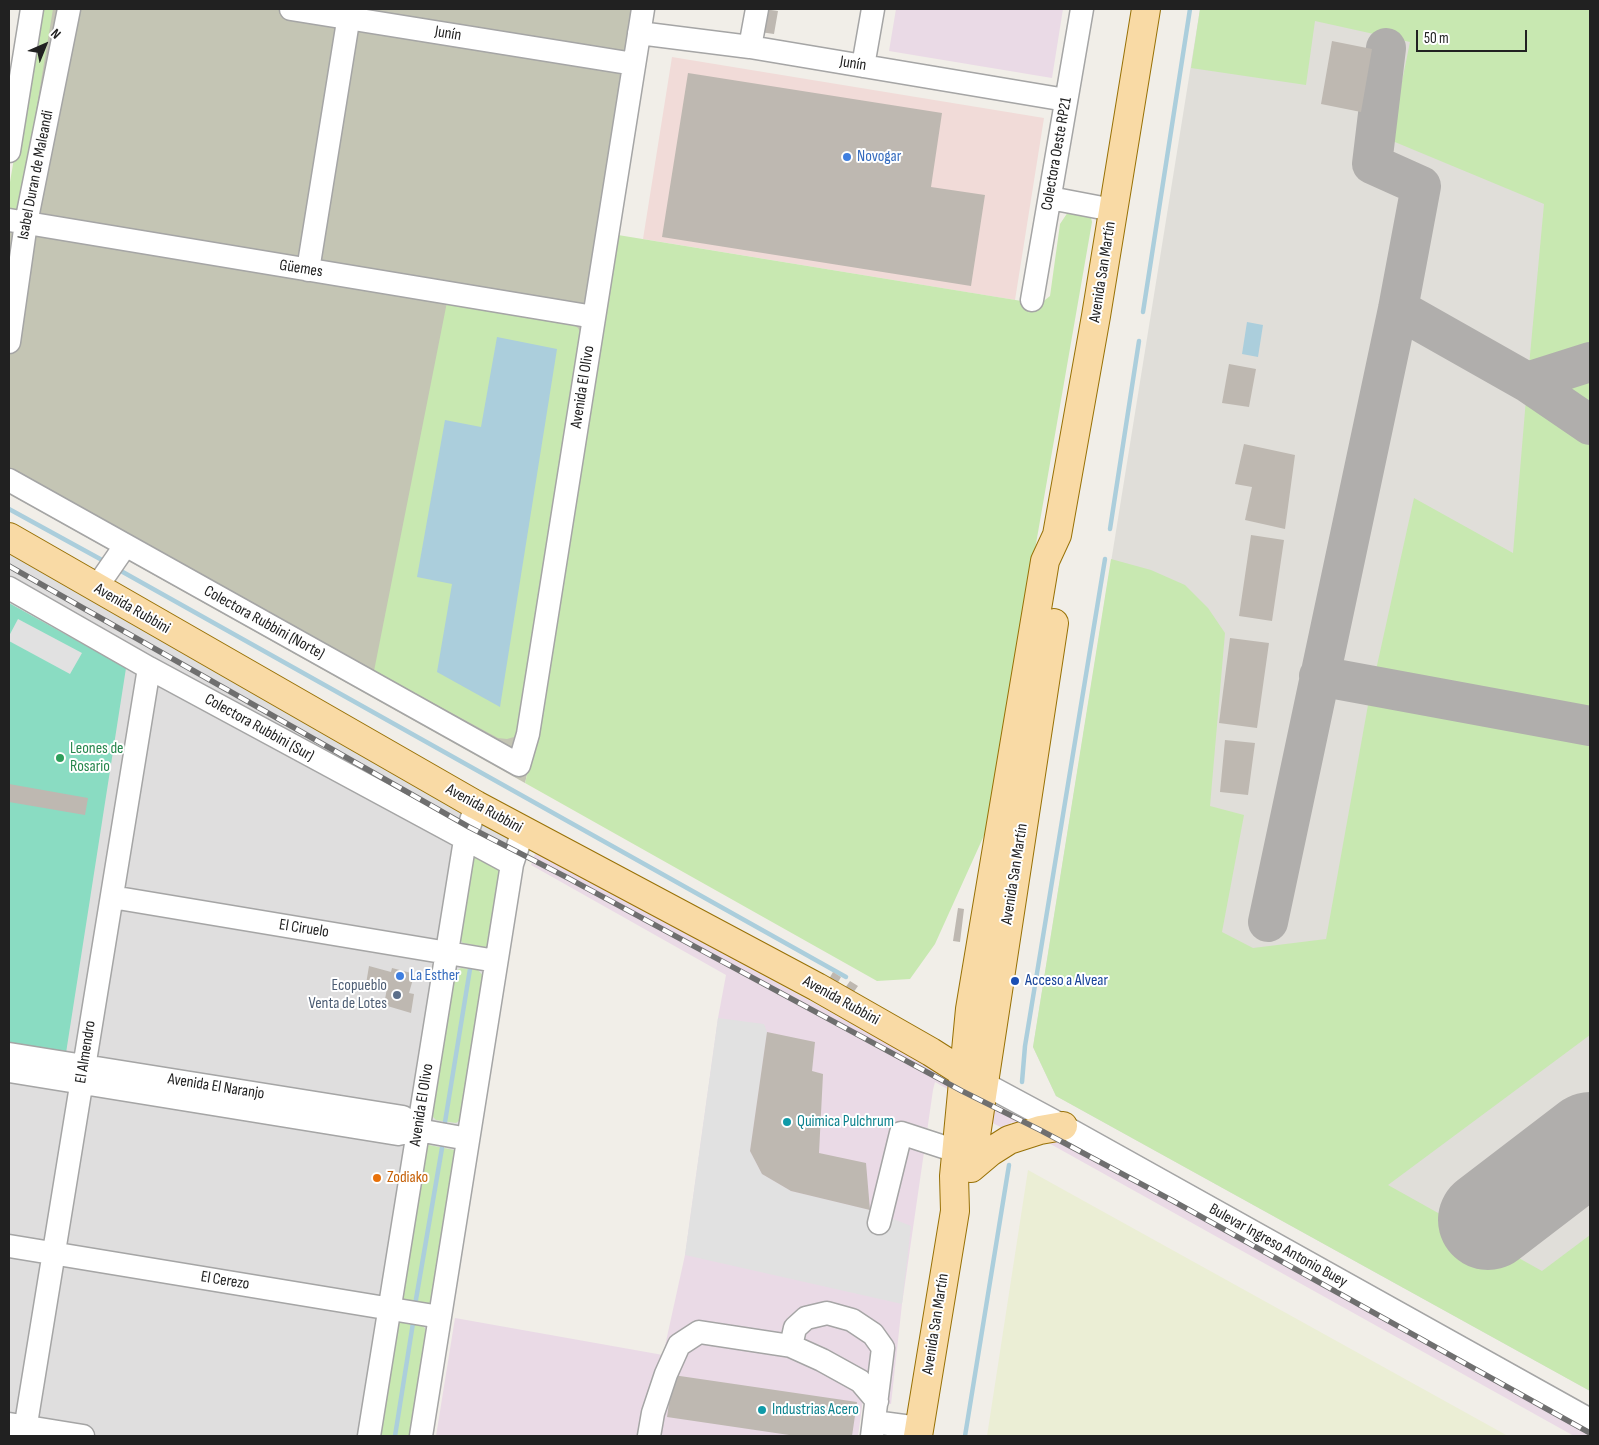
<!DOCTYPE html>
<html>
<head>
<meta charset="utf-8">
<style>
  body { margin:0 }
  #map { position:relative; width:1599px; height:1445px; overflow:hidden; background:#f1eee8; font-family:"Sofia Sans Condensed",sans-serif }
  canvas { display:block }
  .frame { position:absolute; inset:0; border:10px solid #212121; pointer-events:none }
  .north { position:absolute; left:20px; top:20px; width:50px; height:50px; -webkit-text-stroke:4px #fff; paint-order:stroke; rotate:44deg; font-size:14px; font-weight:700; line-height:20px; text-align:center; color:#212121 }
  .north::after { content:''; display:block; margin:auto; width:18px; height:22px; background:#212121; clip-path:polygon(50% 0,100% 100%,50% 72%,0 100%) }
  .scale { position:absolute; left:1416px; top:30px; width:111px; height:22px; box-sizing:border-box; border:2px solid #212121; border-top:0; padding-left:6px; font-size:15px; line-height:18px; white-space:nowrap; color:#212121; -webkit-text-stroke:4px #fff; paint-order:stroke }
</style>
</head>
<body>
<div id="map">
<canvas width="1599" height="1445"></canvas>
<div class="frame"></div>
<div class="north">N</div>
<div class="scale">50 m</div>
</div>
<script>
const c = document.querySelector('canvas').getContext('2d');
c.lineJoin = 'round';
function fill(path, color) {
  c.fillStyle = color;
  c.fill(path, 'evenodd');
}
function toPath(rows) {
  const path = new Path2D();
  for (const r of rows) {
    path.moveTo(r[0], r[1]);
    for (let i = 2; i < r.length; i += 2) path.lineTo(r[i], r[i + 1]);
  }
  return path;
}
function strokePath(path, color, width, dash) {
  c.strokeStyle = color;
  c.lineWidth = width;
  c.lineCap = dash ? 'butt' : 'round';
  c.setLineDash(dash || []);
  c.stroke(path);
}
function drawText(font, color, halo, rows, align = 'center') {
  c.font = font + ' "Sofia Sans Condensed",sans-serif';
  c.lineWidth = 4;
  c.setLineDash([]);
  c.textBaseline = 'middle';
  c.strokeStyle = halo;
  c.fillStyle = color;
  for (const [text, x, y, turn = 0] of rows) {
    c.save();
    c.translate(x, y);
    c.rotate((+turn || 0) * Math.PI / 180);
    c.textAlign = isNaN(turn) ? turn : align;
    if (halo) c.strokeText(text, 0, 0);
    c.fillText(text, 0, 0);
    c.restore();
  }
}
const residential = toPath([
  [9,537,523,831,421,1436,9,1436]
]);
const commercial = toPath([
  [672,57,1044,118,1015,300,643,239]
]);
const industrial = toPath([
  [896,9,1063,9,1052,78,889,51],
  [535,854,547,856,954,1080,951,1091,935,1082,933,1090,902,1304,891,1404,863,1399,858,1436,436,1436,455,1318,663,1355,685,1255,718,1018,726,975,531,865],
  [988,1101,1112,1164,1590,1430,1590,1436,1574,1436,1011,1122,1009,1131,986,1120]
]);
const airport = toPath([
  [1200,9,1590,9,1590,1391,1056,1096,1033,1047]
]);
const construction = toPath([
  [45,9,654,9,536,738,525,783,9,494,9,231]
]);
const farmland = toPath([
  [1028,1170,1508,1436,987,1436]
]);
const grass = toPath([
  [39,9,53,9,19,214,9,212,9,188],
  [1200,9,1590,9,1590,346,1529,366,1544,204,1390,140,1410,42,1315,21,1306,85,1191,68],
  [1068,212,1090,213,1092,222,986,831,935,944,910,979,877,981,525,783,536,738,618,235,1040,304,1050,296,1060,224],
  [447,302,569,321,578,328,582,335,518,729,514,737,507,739,498,738,374,671],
  [1590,377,1590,402,1564,385],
  [1526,399,1590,442,1590,708,1376,670,1414,498,1513,553],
  [1111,559,1151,570,1185,585,1208,608,1225,633,1210,806,1244,815,1222,932,1253,948,1326,939,1368,705,1590,742,1590,1035,1388,1185,1542,1271,1590,1235,1590,1391,1056,1096,1033,1047],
  [473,858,479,858,489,861,502,872,490,944,485,947,463,943,458,938],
  [461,968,478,970,486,979,465,1116,456,1123,436,1120,428,1112,452,973],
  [429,1145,454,1150,458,1158,434,1298,426,1306,401,1302,422,1148],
  [400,1321,423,1326,430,1335,413,1436,378,1436,391,1328]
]);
const pitch = toPath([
  [9,603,126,668,66,1053,9,1044]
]);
const parking = toPath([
  [18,619,82,653,70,674,9,641,9,636],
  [718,1018,764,1024,767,1032,750,1151,762,1174,791,1191,870,1210,911,1226,902,1304,685,1255]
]);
const water = toPath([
  [1247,322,1263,325,1258,357,1242,354],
  [497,337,557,349,500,707,437,672,452,584,417,577,445,420,481,427]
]);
const stream = toPath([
  [1143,312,1190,9],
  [9,509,102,560],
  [1110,529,1139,341],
  [121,571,846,977],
  [1022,1082,1025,1046,1105,559],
  [445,1122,470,969],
  [415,1305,442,1148],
  [395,1436,413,1323],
  [965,1436,1009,1165]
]);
const taxiway = toPath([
  [1398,309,1527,382,1590,425],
  [1527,382,1590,362],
  [1319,676,1590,726],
  [1268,922,1398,309,1421,186,1372,164,1386,48]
]);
const runway = toPath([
  [1488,1220,1590,1142]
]);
const building = toPath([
  [764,9,778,11,774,34,760,32],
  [1332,41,1372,49,1361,112,1321,104],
  [688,73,942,113,931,187,985,195,971,286,662,237],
  [1229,364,1256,369,1249,407,1222,403],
  [1244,444,1295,455,1285,529,1245,520,1252,487,1235,484],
  [1251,535,1284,540,1272,621,1239,616],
  [1230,638,1269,643,1257,728,1219,723],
  [1225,740,1255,743,1248,795,1220,792],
  [9,784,88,798,85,815,9,802],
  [958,908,964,909,960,942,953,941],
  [369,966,391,972,392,968,411,973,410,977,413,979,409,993,414,994,411,1013,384,1005,387,988,366,984],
  [833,972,841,977,837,984,829,979],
  [850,981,858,986,853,993,845,988],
  [767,1032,815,1042,812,1071,823,1074,819,1153,866,1163,870,1210,791,1191,762,1174,750,1151],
  [673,1375,857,1402,852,1436,796,1436,667,1417]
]);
const minor = toPath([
  [291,9,634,64],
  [639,33,750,47,1066,100],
  [750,47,757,9],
  [863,66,873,9],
  [9,151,32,9],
  [1050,198,1113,210],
  [9,220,594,317],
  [308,270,350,9],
  [1032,300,1082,9],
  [9,342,26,223,69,9],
  [9,480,519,765,528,734,643,9],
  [9,588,149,668,512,864],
  [96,588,125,546],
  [112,897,496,961],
  [9,1054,403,1117,418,1130],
  [9,1071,398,1134,418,1130,468,1139],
  [970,1076,1063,1126,1590,1420],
  [879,1223,901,1133,956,1151],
  [9,1246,440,1317],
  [791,1346,795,1328,806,1318,827,1313,852,1320,873,1334,883,1348,872,1436],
  [874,1422,919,1428],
  [9,1424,83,1436],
  [24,1436,149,668],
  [369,1436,465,840,476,805],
  [421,1436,512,864,523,831],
  [649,1436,653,1413,666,1374,679,1345,699,1332,791,1346,822,1360,860,1381,877,1401]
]);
const major = toPath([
  [9,537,476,805,817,987,931,1052,964,1073],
  [975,1142,1054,623],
  [971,1168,990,1152,1009,1140,1040,1130,1063,1126],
  [918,1436,955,1211,954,1176,970,1009,1045,561,1057,535,1096,316,1146,9]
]);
const rail = toPath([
  [9,566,469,827,568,878,962,1091,1040,1130,1173,1201,1590,1433]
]);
const markers = [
  [847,157,5,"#3f7fe0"],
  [60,758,5,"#2e9e5b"],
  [400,976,5,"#3f7fe0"],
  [1015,981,5,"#1a4fb4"],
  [397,995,5,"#5c6f8a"],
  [787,1122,5,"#0f9aa8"],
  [377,1178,5,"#e8710a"],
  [762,1410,5,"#0f9aa8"]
];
const streetNames = [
  ["Junín",448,34,9],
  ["Junín",853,64,9],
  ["Colectora Oeste RP21",1057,154,-80],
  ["Isabel Duran de Maleandi",36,175,-79],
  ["Güemes",301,269,9],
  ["Avenida San Martín",1103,272,-81],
  ["Avenida El Olivo",583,387,-81],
  ["Avenida Rubbini",132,609,30],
  ["Colectora Rubbini (Norte)",264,623,29],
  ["Colectora Rubbini (Sur)",259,728,29],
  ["Avenida Rubbini",484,809,29],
  ["Avenida San Martín",1015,874,-81],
  ["El Ciruelo",304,929,9],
  ["Avenida Rubbini",841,1001,29],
  ["El Almendro",86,1052,-81],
  ["Avenida El Naranjo",216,1087,9],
  ["Avenida El Olivo",422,1105,-81],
  ["Bulevar Ingreso Antonio Buey",1278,1246,29],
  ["El Cerezo",225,1281,9],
  ["Avenida San Martín",936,1324,-81]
];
const shopNames = [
  ["Novogar",857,157],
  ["La Esther",410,976]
];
const leisureNames = [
  ["Leones de",70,749],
  ["Rosario",70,767]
];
const transitNames = [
  ["Acceso a Alvear",1025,981]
];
const serviceNames = [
  ["Ecopueblo",387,986],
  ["Venta de Lotes",387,1004]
];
const cultureNames = [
  ["Quimica Pulchrum",797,1122],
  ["Industrias Acero",772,1410]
];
const foodNames = [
  ["Zodiako",387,1178]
];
fill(residential, '#dfdede');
fill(commercial, '#f1dbd8');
fill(industrial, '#eadae6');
fill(airport, '#e0ded9');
fill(construction, '#c4c5b4');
fill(farmland, '#ebeed5');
fill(grass, '#c8e8b1');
fill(pitch, '#8adcc2');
fill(parking, '#e1e1e1');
fill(water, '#abcedc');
strokePath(stream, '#abcedc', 4.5);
strokePath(taxiway, '#b0aeac', 40);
strokePath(runway, '#b0aeac', 100);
fill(building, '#beb8b1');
strokePath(minor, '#a5a5a5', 25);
strokePath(major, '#987106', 30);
strokePath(minor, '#fff', 22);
strokePath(major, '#f9daa5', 28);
strokePath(rail, '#6f6f6f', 5.5);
strokePath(rail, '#fff', 4, [11]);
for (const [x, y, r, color] of markers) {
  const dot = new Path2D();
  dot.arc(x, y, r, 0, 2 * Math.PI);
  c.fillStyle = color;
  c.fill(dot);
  strokePath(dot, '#fff', 2);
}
drawText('16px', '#212121', '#fff', streetNames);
drawText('16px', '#366cbe', '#fff', shopNames, 'left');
drawText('16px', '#27864d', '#fff', leisureNames, 'left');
drawText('16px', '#164399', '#fff', transitNames, 'left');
drawText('16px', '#4e5e75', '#fff', serviceNames, 'right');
drawText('16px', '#0d838f', '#fff', cultureNames, 'left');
drawText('16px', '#c56008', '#fff', foodNames, 'left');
</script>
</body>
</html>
